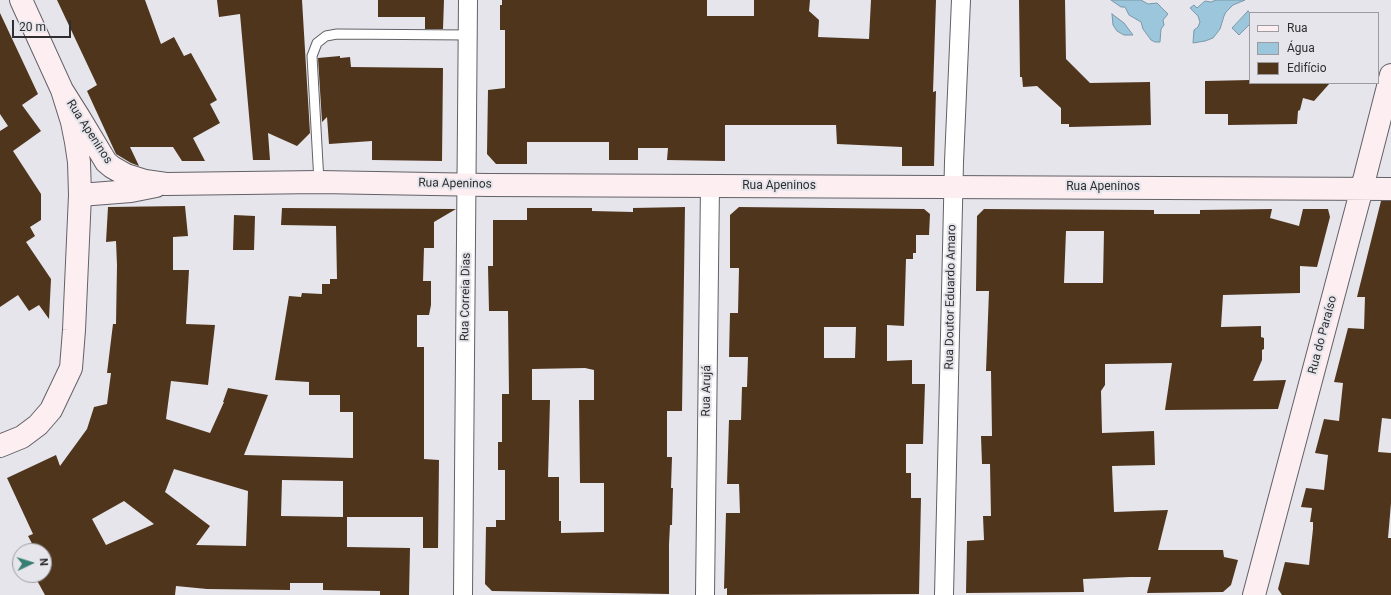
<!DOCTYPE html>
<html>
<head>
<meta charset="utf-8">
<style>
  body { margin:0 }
  #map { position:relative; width:1391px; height:595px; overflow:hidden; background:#e5e5eb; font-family:Roboto,sans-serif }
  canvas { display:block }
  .legend { position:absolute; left:1249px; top:12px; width:130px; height:72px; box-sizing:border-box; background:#e5e5eb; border:1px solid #9c9ca0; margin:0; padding:5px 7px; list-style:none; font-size:12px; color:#2e2e30 }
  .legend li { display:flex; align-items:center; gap:8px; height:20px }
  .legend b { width:20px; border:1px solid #9c9ca0 }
  .north { position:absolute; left:12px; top:543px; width:40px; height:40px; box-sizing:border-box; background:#e5e5eb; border:1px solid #9c9ca0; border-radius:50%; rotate:86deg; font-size:11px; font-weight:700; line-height:16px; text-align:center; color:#2e2e30 }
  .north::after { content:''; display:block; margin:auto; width:14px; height:18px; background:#397e73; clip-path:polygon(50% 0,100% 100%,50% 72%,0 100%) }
  .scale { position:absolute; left:12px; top:20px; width:59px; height:18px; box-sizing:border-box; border:2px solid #2e2e30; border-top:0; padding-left:5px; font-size:12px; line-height:14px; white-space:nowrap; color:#2e2e30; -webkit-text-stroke:3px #e5e5eb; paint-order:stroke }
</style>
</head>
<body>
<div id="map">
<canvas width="1391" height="595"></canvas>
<ul class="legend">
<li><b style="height:5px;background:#fdeef1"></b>Rua</li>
<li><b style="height:11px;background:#9bc6db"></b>Água</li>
<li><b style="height:11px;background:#50351d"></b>Edifício</li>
</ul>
<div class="north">N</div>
<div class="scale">20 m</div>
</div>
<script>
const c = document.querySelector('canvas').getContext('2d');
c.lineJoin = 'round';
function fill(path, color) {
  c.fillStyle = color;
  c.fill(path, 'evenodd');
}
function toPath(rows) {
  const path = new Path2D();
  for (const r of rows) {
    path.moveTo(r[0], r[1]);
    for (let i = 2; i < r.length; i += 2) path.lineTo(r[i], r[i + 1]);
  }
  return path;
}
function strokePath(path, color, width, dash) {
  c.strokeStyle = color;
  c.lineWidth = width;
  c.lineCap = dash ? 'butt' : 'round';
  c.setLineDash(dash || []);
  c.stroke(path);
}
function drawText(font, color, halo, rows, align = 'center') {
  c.font = font + ' Roboto,sans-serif';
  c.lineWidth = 4;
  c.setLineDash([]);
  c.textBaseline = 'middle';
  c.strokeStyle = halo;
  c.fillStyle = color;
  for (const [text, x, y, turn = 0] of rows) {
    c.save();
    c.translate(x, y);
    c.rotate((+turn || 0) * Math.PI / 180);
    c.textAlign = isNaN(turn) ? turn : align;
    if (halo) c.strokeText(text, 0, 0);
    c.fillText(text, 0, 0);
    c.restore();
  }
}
const water = toPath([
  [1111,0,1141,0,1148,4,1157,3,1168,14,1163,20,1164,25,1161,29,1160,42,1155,42,1151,40,1143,29,1141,22,1129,15,1125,7,1121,7,1111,0],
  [1216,0,1245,0,1233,5,1226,12,1224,16,1220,29,1213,38,1205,41,1193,43,1194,30,1198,27,1200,22,1198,16,1190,8,1194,5,1197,8,1205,1,1211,2,1216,0],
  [1248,11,1250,13,1250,24,1239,35,1232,28,1248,11],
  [1112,14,1124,23,1133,35,1124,35,1117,31,1113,25,1112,14]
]);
const building = toPath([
  [57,0,145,0,161,44,174,37,184,56,191,53,217,100,210,104,220,123,193,138,205,161,182,161,173,147,130,147,139,166,131,163,116,154,87,91,97,85],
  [217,0,302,0,310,133,297,146,268,133,270,160,253,160,240,14,219,17],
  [378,0,444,0,443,29,425,29,425,17,378,17],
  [502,0,707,0,707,16,754,16,754,0,810,0,809,11,819,20,818,37,869,39,871,0,936,0,933,92,936,91,934,166,902,166,902,147,837,144,836,125,725,125,725,161,667,160,668,148,638,148,638,160,609,160,609,142,527,142,527,164,496,164,487,154,488,90,505,88,505,30,500,30,500,5,502,5],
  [1019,0,1065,0,1066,59,1090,83,1150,82,1151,125,1069,127,1069,124,1061,124,1061,108,1037,86,1023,87,1022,77,1020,77],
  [0,13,38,94,22,105,41,131,13,151,41,194,41,220,30,227,35,236,26,242,51,279,49,319,39,305,29,311,18,295,0,307,0,131,8,126,0,114],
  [340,56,340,58,350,57,351,67,443,68,442,161,372,160,372,141,329,144,327,117,322,122,318,58],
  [1250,80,1250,83,1330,83,1314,101,1303,98,1300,110,1298,111,1297,124,1228,125,1228,114,1205,114,1205,81],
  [1381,201,1391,201,1391,419,1382,418,1378,452,1391,453,1391,503,1388,538,1391,538,1391,595,1282,595,1278,589,1285,562,1309,565,1313,529,1313,522,1310,522,1312,508,1301,507,1306,488,1324,490,1328,455,1315,453,1324,419,1339,421,1343,383,1334,382,1348,328,1364,329,1365,297,1357,297],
  [185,206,188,236,173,237,173,270,189,270,186,324,215,325,208,385,171,381,166,419,210,433,224,402,223,402,228,388,268,395,244,455,353,458,353,412,340,412,340,395,309,395,309,382,275,380,289,296,301,297,302,293,322,294,322,284,330,284,330,279,337,279,336,226,281,225,282,208,456,209,434,222,434,248,424,248,423,281,431,281,431,305,429,315,417,315,417,347,424,347,424,459,439,460,438,548,423,548,423,517,347,517,347,547,410,548,409,595,380,595,380,591,323,590,323,583,290,583,290,590,207,589,176,586,175,595,45,595,34,575,44,575,44,572,47,571,44,566,44,551,36,551,28,536,33,534,7,478,56,455,60,466,87,429,94,407,107,404,111,373,107,373,113,324,116,324,117,265,116,241,106,242,108,207],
  [174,469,248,491,246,546,196,545,210,526,165,492],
  [282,480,343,481,343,517,281,516],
  [124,501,154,524,106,545,92,519],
  [685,207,682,411,667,411,667,457,672,457,671,488,673,488,672,525,670,525,669,544,669,594,492,591,485,584,486,527,496,527,496,520,505,520,505,470,498,470,498,442,502,442,502,394,509,394,508,311,489,311,488,266,493,266,493,220,527,220,527,208,592,208,592,211,633,212,633,208],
  [585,368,594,370,594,400,579,400,580,483,604,483,604,532,561,533,561,521,559,521,559,477,548,477,550,400,532,400,532,369],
  [739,207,924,209,930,214,929,235,916,235,916,253,913,253,913,259,906,259,904,326,887,325,887,361,912,360,912,384,925,384,923,444,906,444,906,473,911,473,911,498,921,498,919,594,727,595,727,588,724,589,726,513,740,513,739,484,727,484,729,420,741,420,742,387,747,387,748,357,729,357,730,313,738,313,739,268,730,268,730,215],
  [824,327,856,327,855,358,824,358],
  [984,209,1154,210,1154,214,1200,214,1200,210,1272,209,1270,218,1299,226,1303,209,1328,209,1330,217,1317,267,1300,266,1300,293,1223,295,1221,327,1261,326,1261,337,1264,338,1264,349,1262,350,1262,360,1253,381,1286,380,1278,409,1165,410,1172,363,1105,364,1105,385,1101,391,1102,433,1154,431,1155,465,1112,466,1114,512,1168,510,1158,550,1223,550,1224,557,1238,560,1231,585,1223,592,1147,593,1151,577,1130,577,1083,579,1084,592,966,593,967,541,984,540,983,516,991,516,990,464,982,464,981,436,992,436,991,371,986,371,989,291,976,291,977,216],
  [1066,231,1104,231,1103,283,1064,283],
  [234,215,255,216,254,250,233,250]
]);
const lane = toPath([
  [319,182,312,56,317,43,326,36,337,34,468,35]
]);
const street = toPath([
  [463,595,468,0],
  [705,595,710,186],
  [944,595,954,162,961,0]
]);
const secondary = toPath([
  [62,90,79,117,106,162,112,167,126,175,145,181,166,184,319,182,488,185,1391,189],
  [80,195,131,191,156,186],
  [0,446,22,437,38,425,51,410,71,368,74,330,80,195,79,162,76,142,72,122,62,90,21,0],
  [1254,595,1362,188,1391,75]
]);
const streetNames = [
  ["Rua Apeninos",89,132,57],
  ["Rua Apeninos",455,184,1],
  ["Rua Apeninos",779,186],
  ["Rua Apeninos",1103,187],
  ["Rua Correia Dias",466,297,-89],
  ["Rua Doutor Eduardo Amaro",951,297,-89],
  ["Rua do Paraíso",1323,335,-75],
  ["Rua Arujá",707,391,-89]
];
fill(water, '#9bc6db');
strokePath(water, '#7a98a8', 1);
fill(building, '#50351d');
strokePath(lane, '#616166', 11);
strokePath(street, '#616166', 20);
strokePath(secondary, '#616166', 24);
strokePath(lane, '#fff', 9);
strokePath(street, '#fff', 18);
strokePath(secondary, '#fdeef1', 22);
drawText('12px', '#2e2e30', '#e5e5eb', streetNames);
</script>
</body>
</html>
